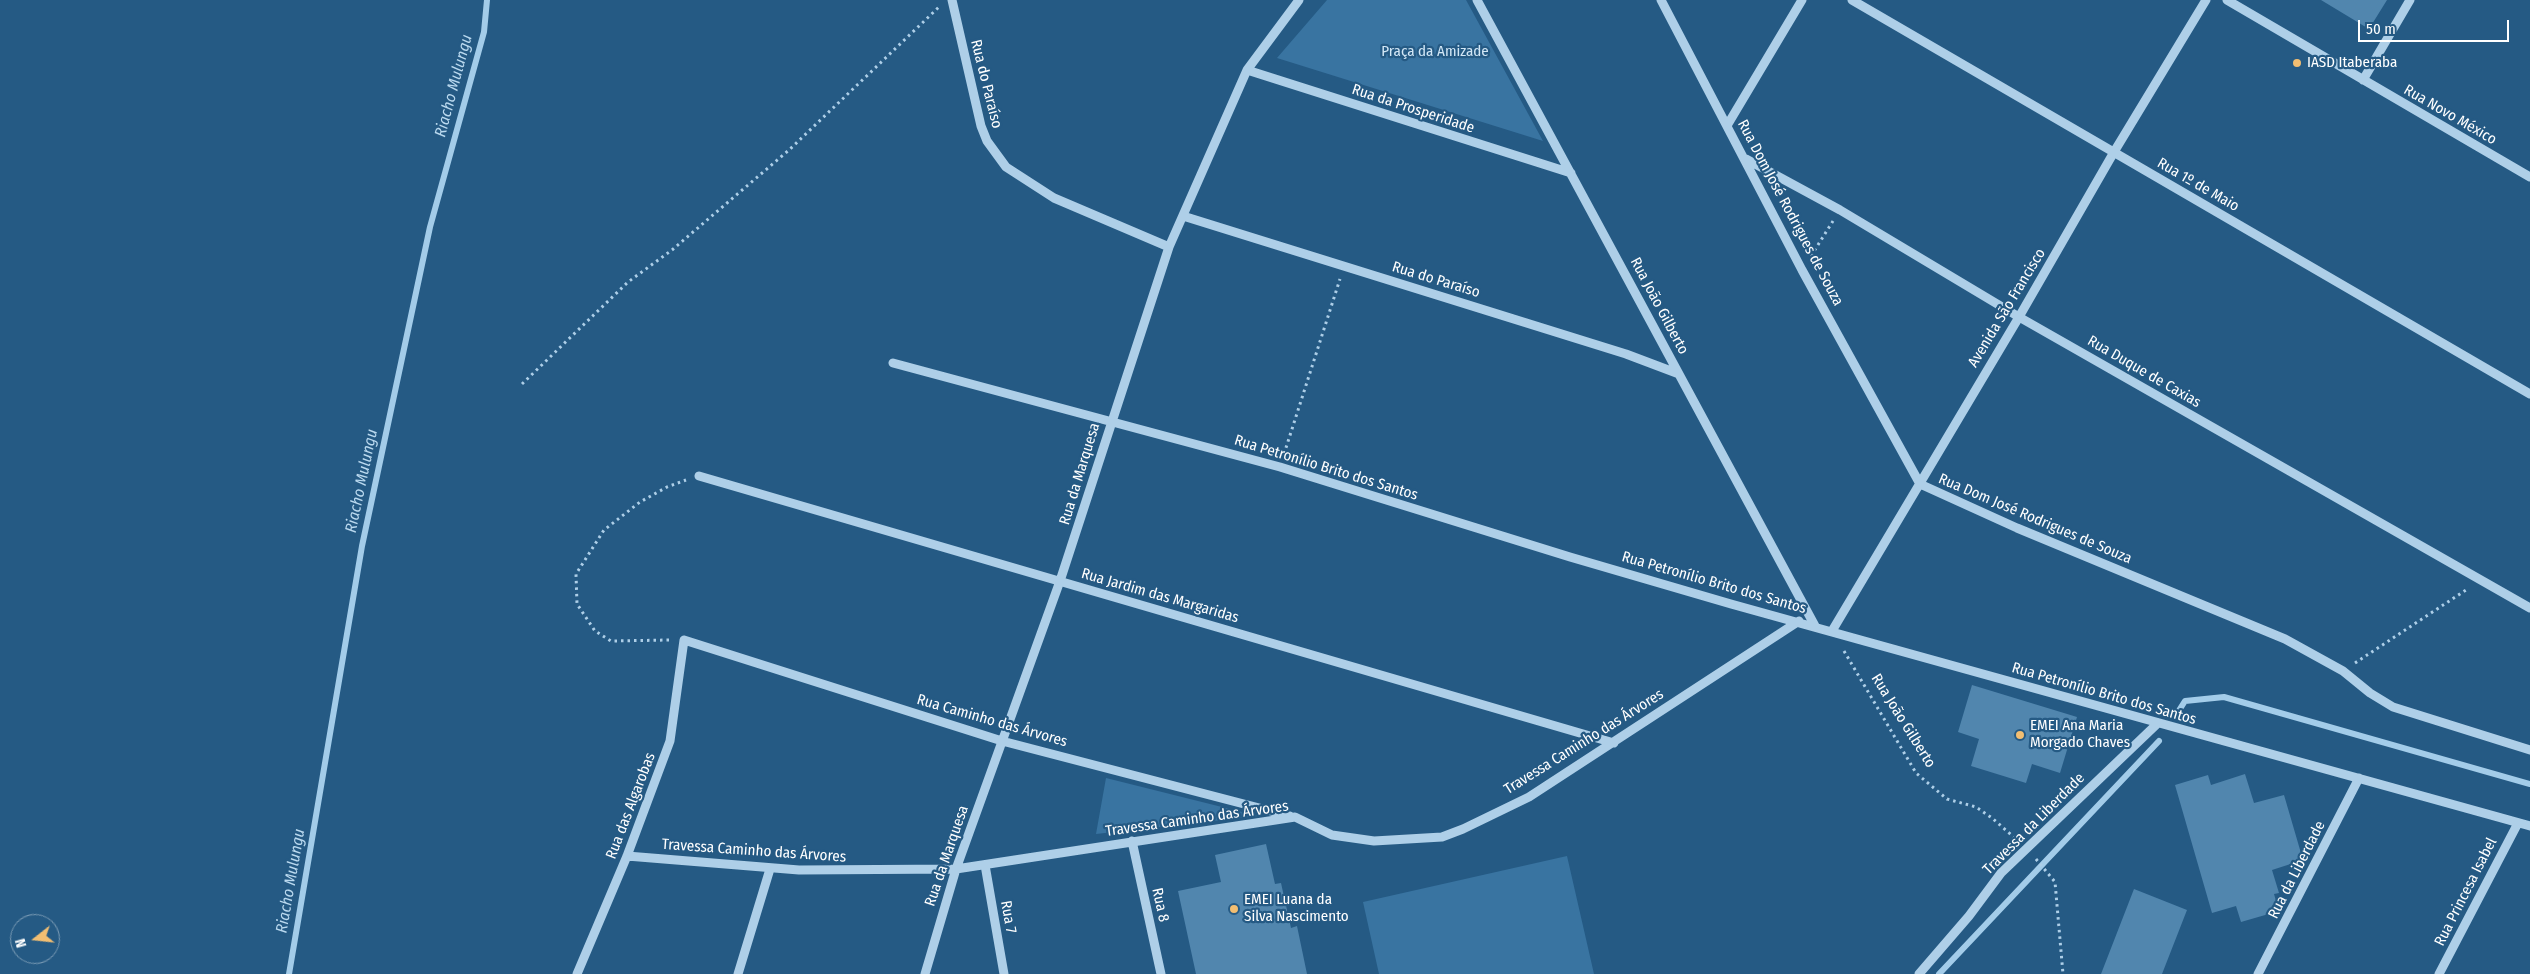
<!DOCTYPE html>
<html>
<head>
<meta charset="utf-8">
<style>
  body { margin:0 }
  #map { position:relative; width:2530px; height:974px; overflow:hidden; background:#255a84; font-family:"Fira Sans Condensed",sans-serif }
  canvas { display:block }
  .north { position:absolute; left:10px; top:914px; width:50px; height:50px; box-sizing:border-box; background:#255a84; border:1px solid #7c9cb5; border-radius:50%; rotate:254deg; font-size:14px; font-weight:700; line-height:20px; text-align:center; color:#fff }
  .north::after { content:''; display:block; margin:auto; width:18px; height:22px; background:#f2be72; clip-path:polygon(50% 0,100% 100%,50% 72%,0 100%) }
  .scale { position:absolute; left:2358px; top:20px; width:151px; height:22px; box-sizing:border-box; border:2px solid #fff; border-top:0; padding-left:6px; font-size:15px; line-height:18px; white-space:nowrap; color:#fff; -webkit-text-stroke:4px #255a84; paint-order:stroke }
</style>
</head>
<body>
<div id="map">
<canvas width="2530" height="974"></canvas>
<div class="north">N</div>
<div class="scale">50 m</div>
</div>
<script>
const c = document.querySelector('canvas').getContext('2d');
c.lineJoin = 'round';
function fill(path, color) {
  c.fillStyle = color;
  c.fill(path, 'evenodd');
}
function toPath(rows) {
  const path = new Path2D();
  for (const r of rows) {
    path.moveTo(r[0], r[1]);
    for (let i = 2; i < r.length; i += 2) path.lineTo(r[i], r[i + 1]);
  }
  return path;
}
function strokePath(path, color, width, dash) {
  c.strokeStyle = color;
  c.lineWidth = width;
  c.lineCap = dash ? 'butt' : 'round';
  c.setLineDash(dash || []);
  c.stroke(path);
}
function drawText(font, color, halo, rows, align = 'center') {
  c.font = font + ' "Fira Sans Condensed",sans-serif';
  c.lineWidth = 4.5;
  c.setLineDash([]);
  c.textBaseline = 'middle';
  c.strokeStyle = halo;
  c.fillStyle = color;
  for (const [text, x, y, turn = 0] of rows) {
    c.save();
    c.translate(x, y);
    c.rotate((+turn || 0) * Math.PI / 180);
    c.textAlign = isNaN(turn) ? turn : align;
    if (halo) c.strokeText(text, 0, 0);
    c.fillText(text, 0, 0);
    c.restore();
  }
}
const green = toPath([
  [1327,0,1466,0,1543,141,1277,58],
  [1106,778,1258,816,1096,834],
  [1567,856,1594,974,1379,974,1363,902]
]);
const stream = toPath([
  [2178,712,2185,701,2224,697,2530,784],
  [289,974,362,546,430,227,484,32,487,0],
  [1939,974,2159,741]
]);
const building = toPath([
  [2321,0,2387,0,2369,29],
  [1972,685,2077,717,2060,773,2032,764,2026,783,1971,766,1979,739,1958,732],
  [2245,774,2254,803,2284,795,2303,860,2272,870,2279,893,2274,894,2279,911,2241,922,2236,906,2212,913,2175,785,2208,775,2211,785],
  [1266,844,1275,884,1281,883,1291,928,1297,926,1307,974,1196,974,1178,891,1221,882,1215,855],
  [2134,889,2187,910,2162,974,2101,974]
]);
const path = toPath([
  [1811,256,1833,221],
  [522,384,628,282,672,250,789,150,940,6],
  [1284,454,1340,279],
  [669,640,611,641,595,631,577,604,576,574,604,530,640,502,667,487,686,480],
  [1844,651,1916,773,1947,799,1976,807,1992,818,2016,839],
  [2355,663,2469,588],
  [2036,859,2055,882,2063,974]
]);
const minor = toPath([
  [952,0,981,126,987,141,1006,167,1054,198,1169,247],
  [1477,0,1815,626],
  [1661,0,1802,270,1920,484,2017,528,2285,639,2343,671,2370,693,2393,707,2530,750],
  [1852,0,2530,394],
  [2227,0,2530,177],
  [1247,70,1571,173],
  [2363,80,2410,0],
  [1728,124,1802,0],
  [1746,159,1840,210,2019,317,2530,608],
  [1183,216,1626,354,1679,374],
  [893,363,1280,467,1570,557,1731,604,2530,826],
  [699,476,1614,743],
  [1832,631,2019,317,2114,152,2206,0],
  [1132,841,1161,974],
  [627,856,799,870,956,869,1295,817,1332,835,1374,841,1442,837,1463,829,1529,797,1799,621],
  [985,865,1004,974],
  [577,974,627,856,670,741,684,640,1002,741,1290,816],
  [738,974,770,869],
  [925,974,956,869,1060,581,1169,247,1247,70,1299,0],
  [1919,974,1969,916,2001,873,2158,723],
  [2258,974,2359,778],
  [2439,974,2518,823]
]);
const markers = [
  [2297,63,5,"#f2be72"],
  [2020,735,5,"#f2be72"],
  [1234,909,5,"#f2be72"]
];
const parkNames = [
  ["Praça da Amizade",1435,52]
];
const poiNames = [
  ["IASD Itaberaba",2307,63],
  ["EMEI Ana Maria",2030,726],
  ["Morgado Chaves",2030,743],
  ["EMEI Luana da",1244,900],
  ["Silva Nascimento",1244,917]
];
const streetNames = [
  ["Rua do Paraíso",986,84,76],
  ["Rua da Prosperidade",1413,109,18],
  ["Rua Novo México",2450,115,30],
  ["Rua 1º de Maio",2198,185,30],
  ["Rua Dom José Rodrigues de Souza",1790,213,62],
  ["Rua do Paraíso",1436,280,17],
  ["Rua João Gilberto",1659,306,62],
  ["Avenida São Francisco",2007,308,-59],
  ["Rua Duque de Caxias",2144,372,30],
  ["Rua Petronílio Brito dos Santos",1326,468,17],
  ["Rua da Marquesa",1080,474,-73],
  ["Rua Dom José Rodrigues de Souza",2035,519,23],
  ["Rua Petronílio Brito dos Santos",1714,583,16],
  ["Rua Jardim das Margaridas",1160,596,16],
  ["Rua Petronílio Brito dos Santos",2104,694,16],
  ["Rua Caminho das Árvores",992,721,16],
  ["Rua João Gilberto",1903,721,58],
  ["Travessa Caminho das Árvores",1584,742,-32],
  ["Rua das Algarobas",631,806,-69],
  ["Travessa Caminho das Árvores",1197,819,-8],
  ["Travessa da Liberdade",2034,824,-45],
  ["Travessa Caminho das Árvores",754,851,4],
  ["Rua da Marquesa",947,856,-71],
  ["Rua da Liberdade",2297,870,-63],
  ["Rua Princesa Isabel",2466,892,-63],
  ["Rua 8",1160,905,78],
  ["Rua 7",1008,917,80]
];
const waterNames = [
  ["Riacho Mulungu",454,86,-75],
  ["Riacho Mulungu",362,481,-78],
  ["Riacho Mulungu",291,881,-80]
];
fill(green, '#3974a1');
strokePath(stream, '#a3cce9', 6);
fill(building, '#5186ae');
strokePath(path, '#aecfe8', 3, [2.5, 4]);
strokePath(minor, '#aecfe8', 9);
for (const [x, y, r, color] of markers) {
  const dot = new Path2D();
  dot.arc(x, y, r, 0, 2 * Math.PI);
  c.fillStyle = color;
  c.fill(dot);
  strokePath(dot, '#255a84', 2);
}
drawText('15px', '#d2e7f6', '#255a84', parkNames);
drawText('15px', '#fff', '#255a84', poiNames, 'left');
drawText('15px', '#fff', '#255a84', streetNames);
drawText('italic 16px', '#bad9ef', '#255a84', waterNames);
</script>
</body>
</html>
